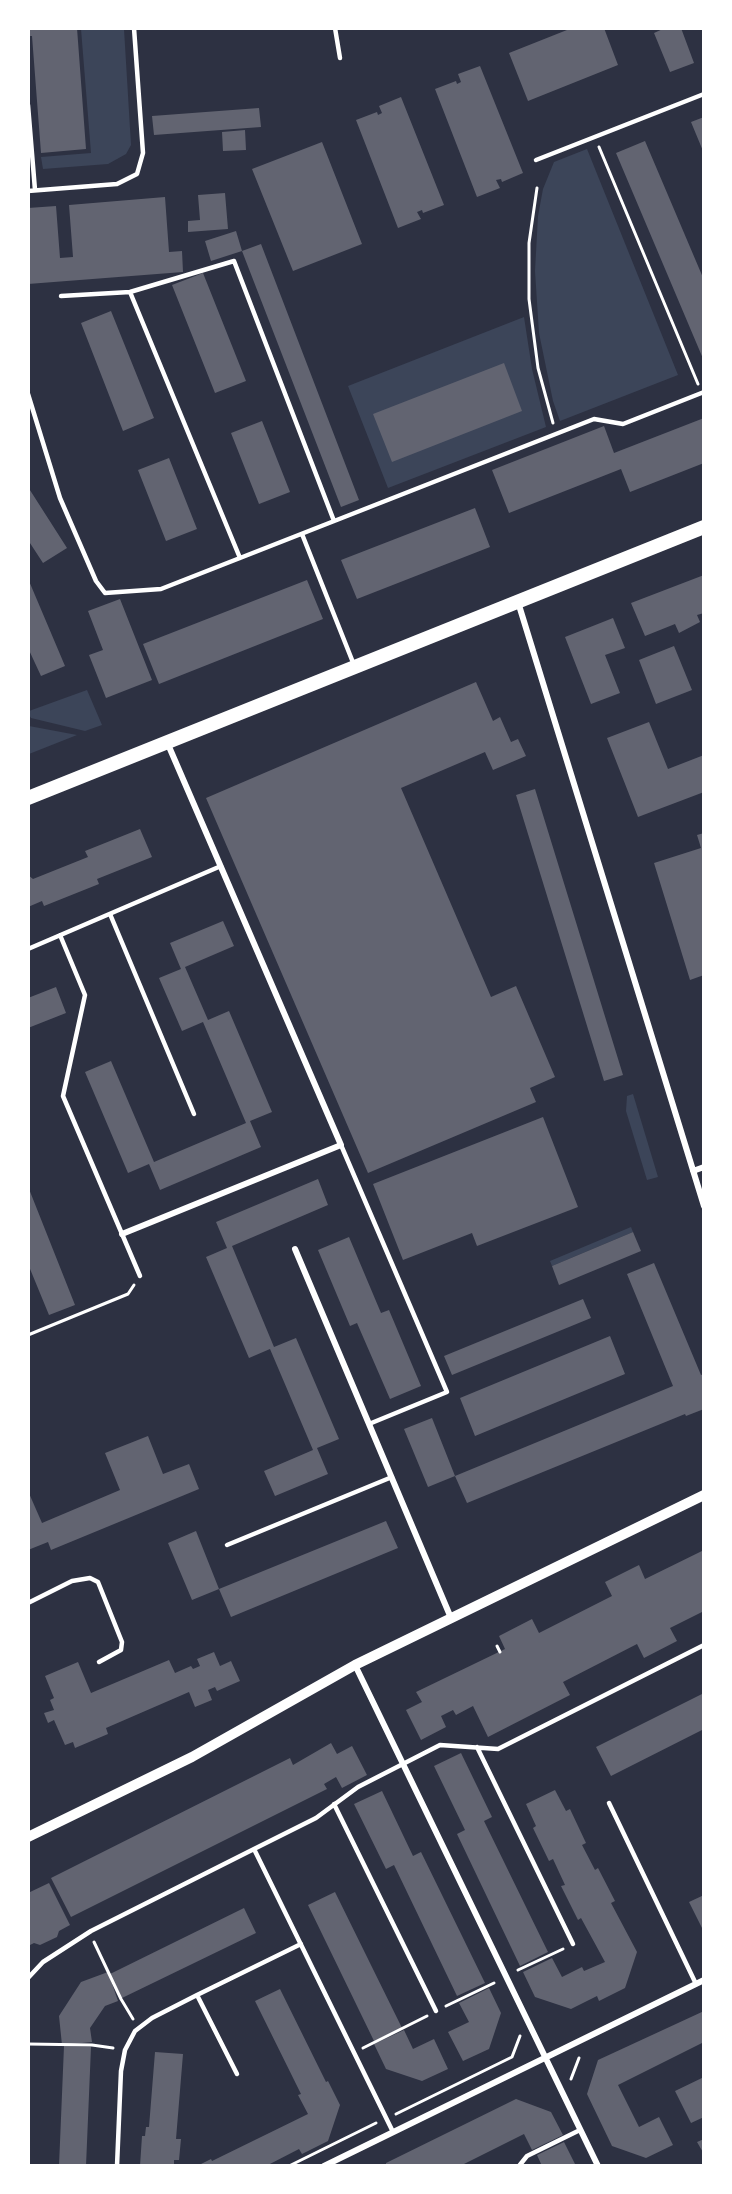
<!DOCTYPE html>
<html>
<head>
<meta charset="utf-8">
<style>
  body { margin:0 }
  #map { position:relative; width:732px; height:2194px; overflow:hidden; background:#2d3142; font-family:Spectral,serif }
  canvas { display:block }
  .frame { position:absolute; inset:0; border:30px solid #fff; pointer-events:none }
</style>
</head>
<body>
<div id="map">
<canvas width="732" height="2194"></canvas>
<div class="frame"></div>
</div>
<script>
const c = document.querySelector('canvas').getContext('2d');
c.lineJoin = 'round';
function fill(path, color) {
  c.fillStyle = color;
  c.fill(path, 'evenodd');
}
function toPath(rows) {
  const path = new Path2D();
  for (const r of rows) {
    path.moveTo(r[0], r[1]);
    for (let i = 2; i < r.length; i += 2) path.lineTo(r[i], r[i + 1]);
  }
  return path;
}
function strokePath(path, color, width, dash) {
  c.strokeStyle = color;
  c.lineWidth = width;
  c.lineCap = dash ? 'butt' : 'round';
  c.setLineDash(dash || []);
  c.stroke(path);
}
const green = toPath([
  [81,29,124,29,131,145,126,154,108,164,43,169,41,157,91,153],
  [587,149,678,375,560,421,553,401,539,333,535,271,538,216,543,189,554,162],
  [524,317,532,369,546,427,388,488,348,386],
  [87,690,102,725,85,731,31,718,29,715,29,711],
  [29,726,77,735,29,754],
  [633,1094,658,1177,647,1180,626,1111,627,1096],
  [631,1227,633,1232,552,1266,550,1261]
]);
const building = toPath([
  [28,28,77,28,86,149,41,153,32,36,28,36],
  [572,28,604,28,618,65,528,101,509,53],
  [665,28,681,28,694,63,670,72,654,33],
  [480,66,523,173,502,182,501,179,496,180,500,188,477,197,435,89,456,81,457,84,461,82,458,74],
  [401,97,444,205,423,213,422,210,417,212,421,219,398,228,356,120,377,112,378,115,382,113,379,106],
  [259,108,261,127,154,135,152,116],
  [704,117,704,151,703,151,691,122],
  [245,130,246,150,223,151,222,132],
  [645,141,704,280,704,361,616,153],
  [322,142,362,244,293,271,252,169],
  [225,193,228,229,188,232,188,221,200,220,198,195],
  [165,197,169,252,182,251,183,272,28,284,28,208,56,206,60,258,73,257,69,205],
  [236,231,242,251,211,261,205,241],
  [261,244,359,500,341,507,242,251],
  [203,273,246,381,215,393,172,285],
  [111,311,154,418,123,431,81,323],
  [504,363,522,411,392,462,373,414],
  [704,418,704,463,630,492,621,469,509,513,492,470,604,426,614,453],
  [262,421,290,492,259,504,231,433],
  [169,458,197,529,166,541,138,470],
  [28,487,67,548,43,563,28,540],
  [475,508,490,547,357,599,341,560],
  [704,575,704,613,697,615,700,622,679,633,675,624,645,636,631,603],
  [307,580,323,619,159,684,143,644],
  [29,581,65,666,41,676,28,648],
  [120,599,152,680,106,698,89,655,103,650,88,611],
  [613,618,625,648,605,655,620,693,591,704,565,637],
  [674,646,692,690,656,704,639,660],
  [476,682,493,721,500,717,511,742,518,739,526,756,493,770,485,752,401,788,491,997,516,986,555,1077,530,1088,536,1102,368,1173,206,798],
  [649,722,668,769,704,755,704,792,638,817,607,738],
  [535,789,623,1075,604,1081,516,795],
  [140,829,152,857,97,879,99,884,44,906,42,901,28,907,28,875,33,879,88,857,85,851],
  [704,833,704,975,690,980,654,863,701,848,697,835],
  [223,921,234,946,185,967,208,1020,229,1011,272,1112,250,1121,261,1147,160,1190,149,1164,128,1173,85,1072,111,1061,154,1162,246,1123,203,1022,182,1031,159,978,181,969,170,943],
  [56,987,66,1013,28,1028,28,998],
  [543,1117,578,1207,477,1246,472,1233,403,1260,373,1184],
  [318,1179,328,1205,232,1246,274,1347,296,1338,339,1439,317,1448,328,1474,275,1496,264,1471,313,1450,270,1349,249,1358,206,1257,227,1248,216,1222],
  [29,1189,75,1305,49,1315,28,1264],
  [633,1232,641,1251,559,1285,552,1266],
  [349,1237,381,1313,389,1310,421,1386,390,1399,357,1323,350,1326,318,1250],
  [654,1263,701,1375,704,1374,704,1409,686,1416,685,1414,467,1503,455,1476,673,1386,627,1274],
  [583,1299,591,1318,452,1375,444,1356],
  [610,1336,625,1374,475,1436,460,1398],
  [432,1418,455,1476,428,1487,404,1429],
  [148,1436,163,1474,189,1464,199,1489,51,1550,48,1542,28,1550,28,1491,42,1523,120,1490,105,1453],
  [386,1521,398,1548,231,1617,219,1589],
  [196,1531,219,1589,192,1600,168,1543],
  [704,1550,704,1611,670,1628,677,1641,644,1658,637,1644,563,1682,570,1695,488,1737,473,1706,456,1715,453,1710,441,1716,446,1727,421,1740,406,1710,422,1702,416,1692,505,1649,499,1636,532,1619,539,1633,612,1596,605,1582,639,1565,645,1579],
  [214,1652,220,1666,231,1661,240,1681,217,1691,215,1687,208,1690,212,1700,195,1707,189,1692,106,1728,108,1734,75,1748,73,1742,65,1745,54,1720,48,1723,44,1713,54,1710,50,1700,54,1698,45,1676,78,1662,91,1693,169,1660,175,1673,191,1666,193,1669,200,1666,197,1659],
  [704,1693,704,1729,611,1776,596,1747],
  [331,1743,337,1754,352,1746,367,1775,342,1788,336,1777,324,1784,327,1789,71,1917,51,1878,290,1758,293,1765],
  [461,1753,492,1817,484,1821,548,1952,520,1966,457,1834,465,1830,434,1766],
  [555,1790,566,1811,570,1809,586,1843,582,1845,595,1870,598,1868,615,1901,611,1903,637,1952,625,1988,599,2001,597,1996,571,2009,535,1997,523,1972,552,1958,562,1977,582,1967,584,1971,605,1962,581,1918,578,1920,561,1886,565,1885,553,1859,549,1861,533,1828,536,1826,526,1804],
  [382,1791,413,1856,421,1852,485,1983,457,1996,394,1865,386,1869,354,1804],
  [49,1883,70,1925,59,1931,57,1937,40,1945,34,1943,28,1946,28,1893],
  [335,1892,402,2028,374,2041,308,1905],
  [704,1895,704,1932,689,1902],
  [244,1908,256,1933,122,1998,110,1974],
  [108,1972,118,2001,105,2006,90,2028,92,2042,62,2045,59,2016,81,1982],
  [489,1988,501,2013,489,2049,463,2061,448,2032,469,2022,459,2003],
  [280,1989,326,2082,328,2081,340,2105,328,2141,302,2154,299,2149,266,2166,197,2166,211,2159,212,2161,308,2114,298,2095,301,2094,255,2001],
  [704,2011,704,2042,618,2085,639,2127,659,2117,673,2145,646,2158,612,2146,587,2094,598,2060],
  [404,2030,413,2049,434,2039,448,2069,422,2081,386,2069,374,2044],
  [64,2046,91,2047,86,2166,59,2166],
  [155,2052,183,2054,176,2139,181,2139,179,2160,174,2160,174,2166,140,2166,142,2136,145,2136,146,2127,149,2127],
  [704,2077,704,2117,691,2123,675,2091],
  [516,2099,551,2112,563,2135,532,2150,524,2134,460,2166,386,2166,386,2163],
  [704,2139,704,2154,697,2142],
  [564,2142,576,2166,542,2166,537,2155]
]);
const path = toPath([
  [599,147,698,384],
  [537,188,529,243,529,299,538,368,553,423],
  [28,1335,128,1294,134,1285],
  [497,1646,500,1652],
  [94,1942,121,1999,133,2019],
  [518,1970,563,1949],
  [446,2006,494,1983],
  [28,2044,92,2045,113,2048],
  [363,2048,427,2016],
  [571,2079,579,2058],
  [396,2114,512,2057,520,2036],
  [289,2166,376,2123]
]);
const service = toPath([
  [335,28,340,58],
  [28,105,35,190],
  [536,160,704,94],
  [28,191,117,184,137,174,143,153,134,28],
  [130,292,240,558],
  [61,296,130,292,234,261,334,521],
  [28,394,60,498,96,581,105,593,161,589,594,419,623,424,704,392],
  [302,534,354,665],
  [110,914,194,1114],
  [60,935,85,995,63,1096,140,1276],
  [28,949,221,866],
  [341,1145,447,1392,369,1424],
  [227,1545,392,1477],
  [28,1603,72,1581,90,1578,98,1582,122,1642,121,1650,99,1662],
  [477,1747,573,1944],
  [609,1803,696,1984],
  [334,1804,436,2011],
  [254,1849,316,1818,358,1787,440,1745,498,1749,704,1645],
  [28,1978,43,1962,91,1931,254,1849,393,2132],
  [197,1995,301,1944],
  [117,2166,121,2071,125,2050,135,2031,152,2018,197,1995,237,2074],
  [519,2166,527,2156,580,2130]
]);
const minor = toPath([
  [518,602,704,1206],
  [693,1171,704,1167],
  [122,1234,341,1145,167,742],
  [295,1249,451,1618],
  [355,1665,598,2166],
  [324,2166,704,1980]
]);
const tertiary = toPath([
  [28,1837,192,1757,355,1665,704,1495]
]);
const primary = toPath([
  [28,798,704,527]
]);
fill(green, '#3c4559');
fill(building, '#626471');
strokePath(path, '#fff', 3);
strokePath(service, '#fff', 4.5);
strokePath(minor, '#fff', 6);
strokePath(tertiary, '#fff', 10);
strokePath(primary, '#fff', 14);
</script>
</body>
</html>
